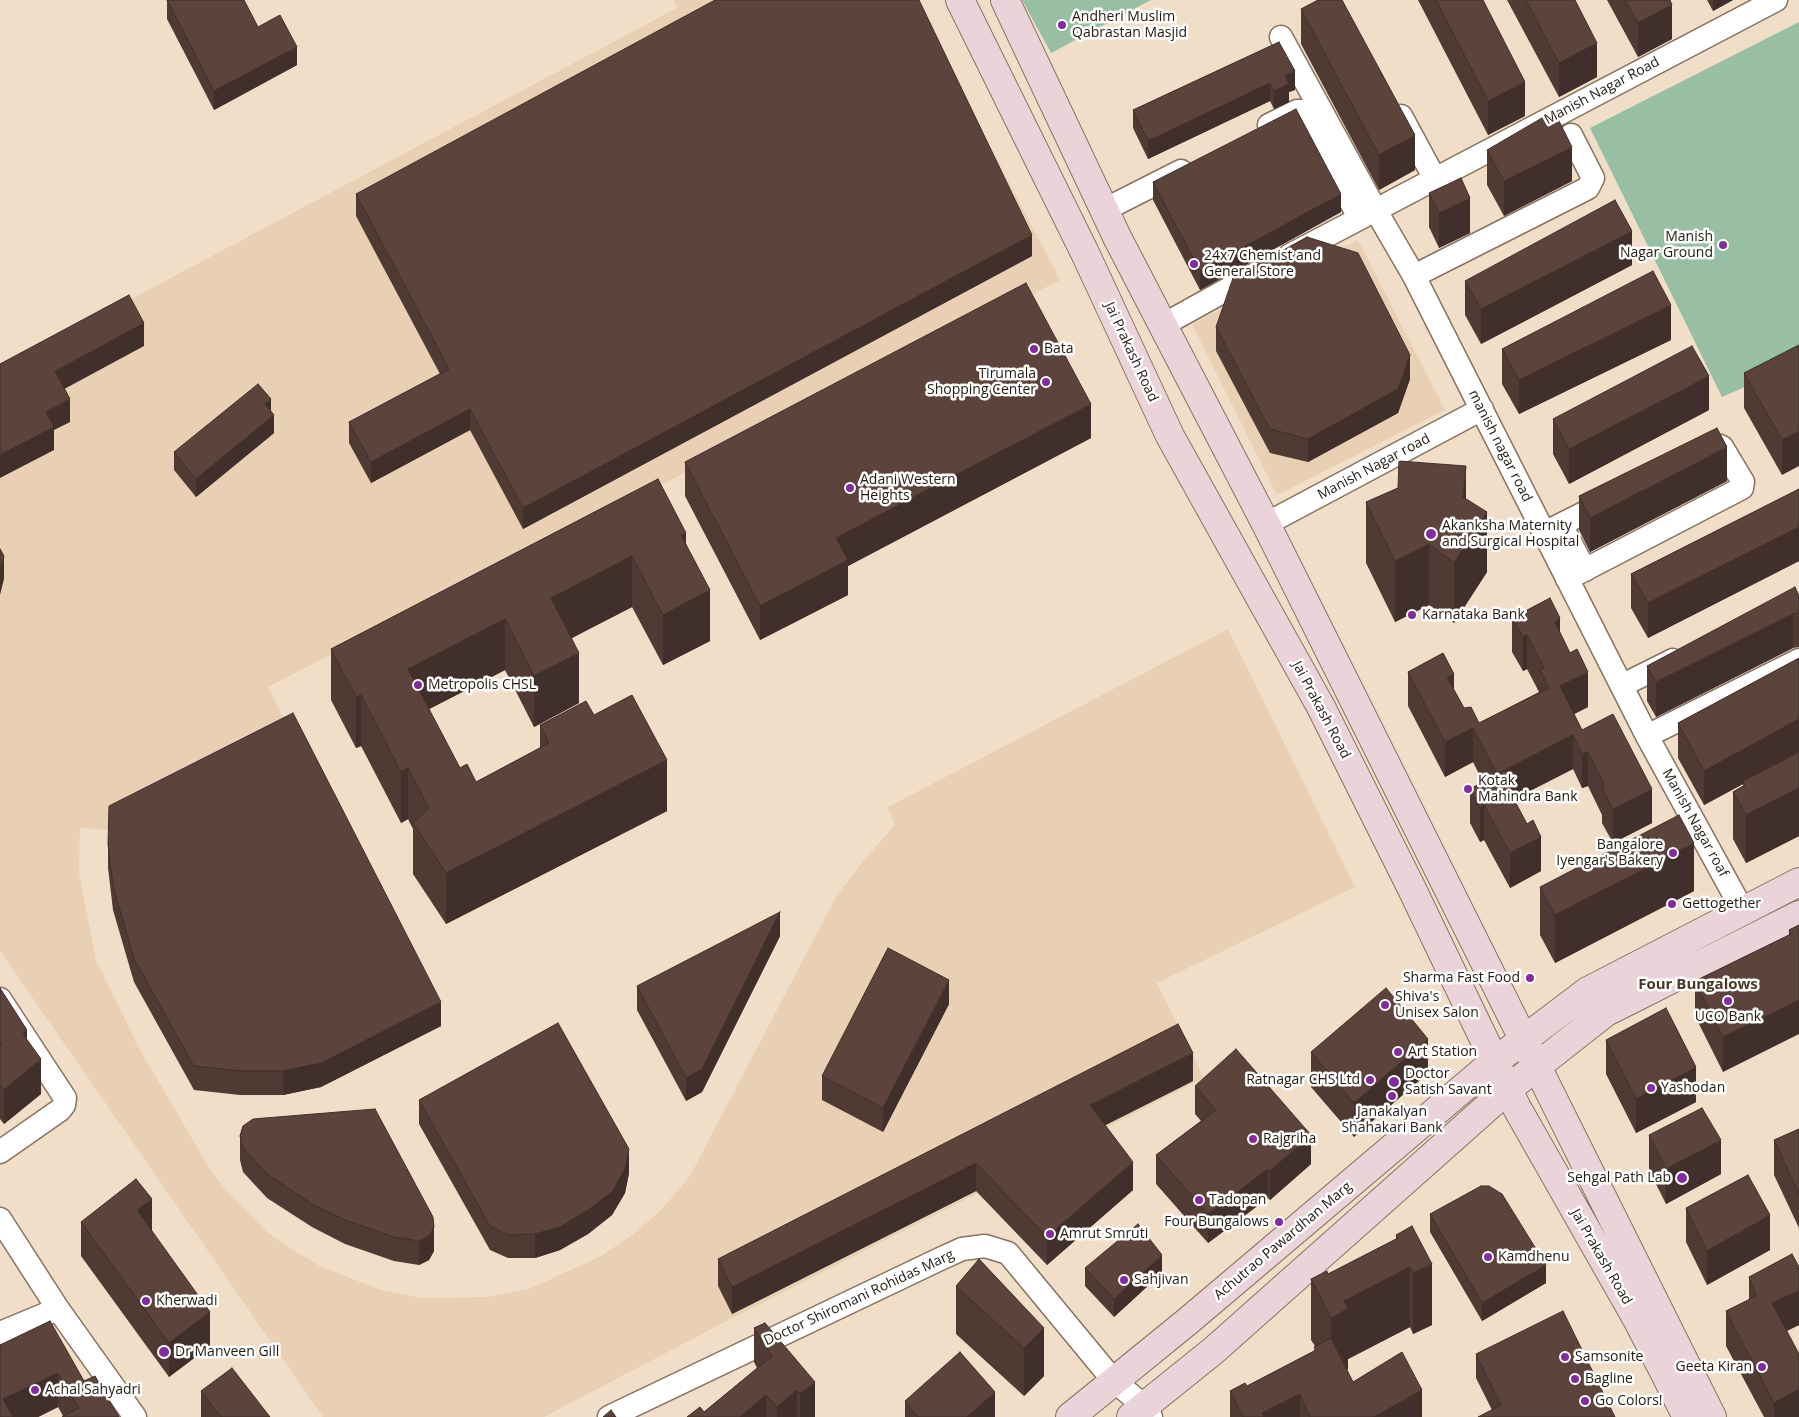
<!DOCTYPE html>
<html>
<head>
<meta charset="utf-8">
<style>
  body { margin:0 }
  canvas { display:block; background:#f1dec8 }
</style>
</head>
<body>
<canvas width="1799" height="1417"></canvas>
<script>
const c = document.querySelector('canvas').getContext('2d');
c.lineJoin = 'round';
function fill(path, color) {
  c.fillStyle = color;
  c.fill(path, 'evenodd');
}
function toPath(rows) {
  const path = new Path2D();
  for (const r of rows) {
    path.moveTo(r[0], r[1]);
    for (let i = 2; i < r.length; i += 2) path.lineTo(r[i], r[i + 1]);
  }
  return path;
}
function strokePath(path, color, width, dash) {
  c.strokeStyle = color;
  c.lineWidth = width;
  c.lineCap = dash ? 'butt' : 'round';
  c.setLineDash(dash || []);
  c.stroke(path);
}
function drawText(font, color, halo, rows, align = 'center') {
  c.font = font + ' "Open Sans",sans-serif';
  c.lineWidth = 5;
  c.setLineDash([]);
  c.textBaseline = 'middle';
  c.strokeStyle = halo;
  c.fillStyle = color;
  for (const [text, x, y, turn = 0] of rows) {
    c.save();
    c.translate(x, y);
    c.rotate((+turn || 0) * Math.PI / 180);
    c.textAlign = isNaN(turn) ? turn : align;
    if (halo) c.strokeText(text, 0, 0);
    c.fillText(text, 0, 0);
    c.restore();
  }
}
const built = toPath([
  [674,0,914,0,1060,280,268,687,293,737,109,830,80,828,79,873,96,960,139,1048,211,1171,228,1192,267,1232,293,1250,320,1266,381,1290,422,1298,487,1297,529,1289,601,1256,632,1235,662,1209,690,1176,837,895,864,860,895,825,888,807,1228,629,1355,887,1157,983,1204,1078,721,1324,544,1417,323,1417,0,951,0,369,677,8],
  [1358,240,1445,410,1277,495,1192,324]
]);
const green = toPath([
  [1022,0,1151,0,1051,53],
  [1799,22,1799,363,1722,397,1590,128]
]);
const street = toPath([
  [1281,37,1375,209,1414,276,1647,736,1743,911],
  [1401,116,1435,179],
  [1269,125,1297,111,1304,111,1359,218],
  [1104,210,1181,171],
  [1290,255,1776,0],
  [1414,276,1588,188,1593,178,1571,135],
  [1163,325,1255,274],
  [1266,524,1482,409],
  [1561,525,1585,570],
  [1544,533,1606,502],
  [1567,579,1742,488,1743,482,1722,447,1720,446,1704,453],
  [1623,685,1673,660],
  [1647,736,1799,660],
  [0,999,65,1098,64,1105,60,1110,0,1152],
  [0,1219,58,1309,135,1417],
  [0,1333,58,1309],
  [609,1417,940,1259,962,1249,985,1246,1008,1253,1113,1380,1144,1406,1151,1417]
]);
const secondary = toPath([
  [960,0,1085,253,1170,436,1321,707,1411,887,1517,1108,1637,1319,1687,1417],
  [1005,0,1117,237,1266,524,1712,1417],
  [1070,1417,1188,1321,1494,1062,1588,991,1799,882],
  [1131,1417,1213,1351,1508,1089,1606,1012,1799,915]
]);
const wall = toPath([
  [167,0,258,27,297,65,214,110,167,19],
  [1418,0,1483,0,1525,116,1488,135],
  [1507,0,1575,0,1597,77,1559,97],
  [1607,0,1670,0,1672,39,1638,57],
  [1707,0,1733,0,1713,11],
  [1301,9,1415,170,1379,190,1301,44],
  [1279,42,1295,90,1289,92,1289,102,1274,109,1270,101,1148,159,1133,128,1133,110],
  [1487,150,1572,181,1504,216,1487,185],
  [1153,182,1341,212,1200,290,1153,200],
  [1429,193,1470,233,1439,248,1429,227],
  [356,194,1032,256,523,529,470,430,371,483,349,443,349,422,440,374,356,216],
  [1632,265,1481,344,1465,315,1465,281],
  [1216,327,1410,379,1398,413,1308,462,1270,453,1216,351],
  [1671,340,1519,414,1502,384,1502,349],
  [1799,345,1782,475,1744,408,1744,373],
  [1709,410,1569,484,1553,454,1553,419],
  [271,411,274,433,196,497,174,470,174,452],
  [1091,438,848,566,848,595,760,640,685,496,685,462],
  [658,479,686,544,710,641,663,665,632,607,571,638,579,703,534,727,505,670,429,709,460,768,476,782,540,748,540,725,594,715,667,811,446,924,413,874,413,829,408,819,401,823,361,746,356,748,331,700,331,649],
  [1727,481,1590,552,1579,530,1579,496],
  [1398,488,1466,499,1487,572,1454,623,1429,605,1395,622,1366,563,1366,502],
  [1799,489,1799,561,1648,638,1631,608,1631,574],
  [1799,596,1799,647,1793,648,1656,717,1647,701,1647,666],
  [1512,618,1560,633,1588,707,1574,714,1582,730,1652,823,1613,843,1602,823,1602,815,1588,786,1582,788,1573,769,1514,799,1541,871,1510,888,1484,840,1480,842,1470,823,1470,789,1483,782,1473,762,1445,777,1408,706,1408,672,1464,708,1479,723,1539,692,1527,669,1523,671,1512,652],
  [1799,658,1799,836,1746,863,1733,839,1733,792,1743,786,1743,784,1704,805,1678,758,1678,723],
  [108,844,441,1026,321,1087,283,1095,240,1095,194,1090,134,982,113,910,108,868],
  [1540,887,1694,891,1555,963,1540,935],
  [1799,925,1723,1072,1695,1016,1695,981,1789,935,1789,930],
  [780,936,702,1092,686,1101,637,1010,637,986],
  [0,988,27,1040,41,1094,4,1124,0,1119],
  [949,1004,883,1132,822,1100,822,1076],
  [1606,1040,1696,1102,1636,1133,1606,1074],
  [1311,1052,1428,1073,1354,1137,1311,1087],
  [1193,1081,1105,1125,1133,1190,1047,1265,976,1191,732,1314,718,1286,718,1259],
  [1195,1086,1311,1164,1270,1200,1268,1198,1208,1243,1156,1184,1156,1155,1201,1121,1195,1114],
  [419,1100,629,1173,625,1193,612,1215,588,1234,560,1250,535,1258,508,1258,490,1250,419,1124],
  [243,1126,434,1251,429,1260,419,1265,394,1261,345,1244,312,1227,267,1198,243,1172,240,1160,240,1136],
  [1799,1129,1799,1228,1774,1175,1774,1140],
  [1649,1135,1721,1174,1666,1204,1649,1170],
  [1686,1208,1770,1250,1707,1285,1686,1242],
  [1430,1214,1546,1283,1482,1321,1430,1232],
  [81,1222,152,1231,210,1346,169,1377,81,1256],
  [1412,1226,1432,1325,1413,1334,1410,1327,1348,1359,1348,1369,1347,1370,1353,1382,1422,1417,1230,1417,1230,1391,1247,1386,1314,1351,1315,1346,1311,1340,1311,1279,1328,1274,1396,1239,1396,1235],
  [1799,1267,1799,1325,1787,1331,1799,1417,1764,1417,1726,1346,1726,1311,1749,1300,1749,1277],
  [1085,1268,1162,1273,1114,1317,1085,1286],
  [956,1286,1044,1328,1044,1376,1024,1396,956,1334],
  [765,1323,815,1417,687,1417,704,1412,757,1368,754,1362,754,1328],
  [0,1345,84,1381,119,1417,63,1416,58,1407,38,1417,0,1417],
  [1476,1354,1615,1417,1492,1410,1476,1378],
  [201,1391,270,1417,201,1417],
  [905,1401,995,1417,905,1417]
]);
const shadedWall = toPath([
  [1713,0,1733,0,1713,11],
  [1672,5,1672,39,1638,57,1638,23],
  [1597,43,1597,77,1559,97,1559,63],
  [297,47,297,65,214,110,214,91],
  [1295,71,1295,90,1289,92,1289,102,1274,109,1274,91,1285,76],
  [1525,82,1525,116,1488,135,1488,101],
  [1270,83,1270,101,1148,159,1148,141],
  [1415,135,1415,170,1379,190,1379,155],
  [1572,147,1572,181,1504,216,1504,181],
  [1341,194,1341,212,1200,290,1200,271],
  [1470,198,1470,233,1439,248,1439,213],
  [1632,231,1632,265,1481,344,1481,309],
  [1032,235,1032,256,523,529,523,508],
  [1671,305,1671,340,1519,414,1519,380],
  [144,323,144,346,55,394,55,371],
  [1410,355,1410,379,1398,413,1308,462,1308,439],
  [1709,376,1709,410,1569,484,1569,449],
  [70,399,70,422,54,430,54,450,0,478,0,455,46,412],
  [271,399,271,418,265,404],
  [1091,404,1091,438,848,566,848,595,760,640,760,606,836,538],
  [470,409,470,430,371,483,371,462],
  [274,415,274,433,196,497,196,479],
  [1799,431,1799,466,1782,475,1782,440],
  [1727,447,1727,481,1590,552,1590,518],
  [1466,466,1466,526,1487,512,1487,572,1454,623,1454,563,1463,497],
  [1799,527,1799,561,1648,638,1648,603],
  [686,533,686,583,681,535],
  [1429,544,1429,605,1395,622,1395,561],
  [4,556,4,579,0,595,0,572],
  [632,556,632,607,551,649,551,598],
  [710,590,710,641,663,665,663,615],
  [1793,614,1793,648,1656,717,1656,682],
  [1560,618,1560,653,1555,622],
  [505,619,505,670,408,720,408,669],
  [1527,635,1527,669,1523,671,1523,637],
  [579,653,579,703,534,727,534,676],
  [1588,672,1588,707,1560,721,1560,686],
  [1454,674,1454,708,1447,677],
  [361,695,361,746,356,748,356,697],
  [1799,719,1799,754,1743,781,1743,784,1704,805,1704,771],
  [1473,728,1473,762,1445,777,1445,742],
  [1573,735,1573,769,1514,799,1514,823,1497,774],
  [1588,752,1588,786,1582,788,1582,754],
  [667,760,667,811,446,924,446,873],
  [408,768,408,819,401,823,401,772],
  [1799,788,1799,836,1746,863,1746,815],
  [1652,789,1652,823,1613,843,1613,809],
  [1484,805,1484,840,1480,842,1480,808],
  [1541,837,1541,871,1510,888,1510,853],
  [1694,843,1694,891,1555,963,1555,915],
  [780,912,780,936,702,1092,686,1101,686,1078],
  [949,980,949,1004,883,1132,883,1108],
  [1799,1000,1799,1034,1723,1072,1723,1037],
  [441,1002,441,1026,321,1087,283,1095,283,1071],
  [27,1030,27,1065,23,1034],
  [1428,1039,1428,1073,1354,1137,1354,1103],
  [1193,1053,1193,1081,1090,1133,1090,1105],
  [41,1059,41,1094,4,1124,4,1090],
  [1696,1067,1696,1102,1636,1133,1636,1099],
  [1311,1135,1311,1164,1270,1200,1270,1171],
  [1721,1140,1721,1174,1666,1204,1666,1169],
  [629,1149,629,1173,625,1193,612,1215,588,1234,560,1250,535,1258,535,1234],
  [1133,1162,1133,1190,1047,1265,1047,1237],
  [976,1163,976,1191,732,1314,732,1287],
  [1268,1169,1268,1198,1208,1243,1208,1214],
  [152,1199,152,1234,137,1210],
  [1770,1215,1770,1250,1707,1285,1707,1251],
  [434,1227,434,1251,429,1260,419,1265,419,1241],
  [1162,1255,1162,1273,1114,1317,1114,1299],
  [1432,1264,1432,1325,1413,1334,1413,1273],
  [1546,1265,1546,1283,1482,1321,1482,1303],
  [1410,1267,1410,1327,1348,1359,1348,1369,1331,1378,1331,1318,1344,1301],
  [1799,1291,1799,1325,1772,1337,1772,1303],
  [210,1312,210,1346,169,1377,169,1343],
  [1044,1328,1044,1376,1024,1396,1024,1348],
  [58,1373,58,1407,38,1417,3,1417,3,1399],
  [815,1382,815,1417,800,1417,800,1394],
  [1799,1389,1799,1417,1774,1417,1774,1403],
  [797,1390,797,1417,777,1417,777,1407],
  [1422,1390,1422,1417,1374,1417],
  [995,1392,995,1417,967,1417],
  [1300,1394,1300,1417,1262,1417,1262,1413],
  [766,1395,766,1417,740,1417]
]);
const building = toPath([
  [167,0,244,0,258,27,280,15,297,47,214,91,167,0],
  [715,0,919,0,1032,235,523,508,470,409,371,462,349,422,449,369,356,194,715,0],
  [1318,0,1342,0,1415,135,1379,155,1301,9,1318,0],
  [1436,0,1483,0,1525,82,1488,101,1436,0],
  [1526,0,1575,0,1597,43,1559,63,1526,0],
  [1625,0,1670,0,1672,5,1638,23,1625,0],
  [1279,42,1295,71,1285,76,1289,84,1274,91,1270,83,1148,141,1133,110,1279,42],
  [1296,109,1341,194,1200,271,1153,182,1296,109],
  [1554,111,1572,147,1504,181,1487,150,1554,111],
  [1461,178,1470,198,1439,213,1429,193,1461,178],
  [1615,200,1632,231,1481,309,1465,281,1615,200],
  [1307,237,1358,253,1410,355,1398,389,1308,439,1270,429,1216,327,1233,278,1307,237],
  [1653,271,1671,305,1519,380,1502,349,1653,271],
  [1026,283,1091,404,836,538,848,560,760,606,685,462,1026,283],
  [129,295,144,323,55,371,70,399,46,412,54,427,0,455,0,364,129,295],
  [1799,345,1799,431,1782,440,1744,373,1799,345],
  [1692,346,1709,376,1569,449,1553,419,1692,346],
  [258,384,271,399,265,404,274,415,196,479,174,452,258,384],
  [1717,428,1727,447,1590,518,1579,496,1717,428],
  [1399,461,1466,466,1463,497,1487,512,1454,563,1429,544,1395,561,1366,502,1398,488,1399,461],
  [658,479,686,533,681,535,710,590,663,615,632,556,551,598,579,653,534,676,505,619,408,669,460,768,467,764,476,782,549,743,540,725,586,701,594,715,632,695,667,760,446,873,413,823,429,808,408,768,401,772,361,695,356,697,331,649,658,479],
  [1799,489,1799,527,1648,603,1631,574,1799,489],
  [0,549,4,556,0,572,0,549],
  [1795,587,1799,596,1799,613,1793,614,1656,682,1647,666,1795,587],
  [1550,598,1560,618,1555,622,1570,653,1577,649,1588,672,1560,686,1582,730,1613,714,1652,789,1613,809,1602,788,1605,786,1588,752,1582,754,1573,735,1497,774,1473,728,1445,742,1408,672,1443,653,1454,674,1447,677,1464,708,1471,707,1479,723,1549,688,1540,670,1544,668,1527,635,1523,637,1512,618,1550,598],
  [1799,658,1799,719,1704,771,1678,723,1799,658],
  [293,713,441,1002,321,1063,283,1071,240,1071,194,1066,134,959,113,886,108,844,109,806,293,713],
  [1799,752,1799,788,1746,815,1733,792,1745,785,1743,781,1799,752],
  [1505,770,1514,788,1509,790,1527,824,1533,820,1541,837,1510,853,1484,805,1480,808,1470,789,1505,770],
  [1679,815,1694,843,1555,915,1540,887,1679,815],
  [780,912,702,1069,686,1078,637,986,780,912],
  [1799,925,1799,1000,1723,1037,1695,981,1791,934,1789,930,1799,925],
  [888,948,949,980,883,1108,822,1076,888,948],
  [0,988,27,1030,23,1034,41,1059,4,1090,0,1085,0,1045,2,1044,0,1040,0,988],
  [1386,988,1428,1039,1354,1103,1311,1052,1386,988],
  [1666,1008,1696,1067,1636,1099,1606,1040,1666,1008],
  [558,1023,629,1149,625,1169,612,1192,588,1210,560,1227,535,1234,508,1235,490,1226,419,1100,558,1023],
  [1178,1024,1193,1053,1090,1105,1133,1162,1047,1237,976,1163,732,1287,718,1259,1178,1024],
  [1236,1049,1311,1135,1270,1171,1268,1169,1208,1214,1156,1155,1216,1110,1195,1086,1236,1049],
  [1702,1108,1721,1140,1666,1169,1649,1135,1702,1108],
  [375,1109,433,1217,434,1227,429,1236,419,1241,394,1237,345,1220,312,1204,267,1174,243,1148,240,1136,243,1126,253,1119,375,1109],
  [1799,1129,1799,1194,1774,1140,1799,1129],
  [1748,1175,1770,1215,1707,1251,1686,1208,1748,1175],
  [136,1179,152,1199,137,1210,210,1312,169,1343,81,1222,136,1179],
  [1481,1186,1489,1186,1502,1194,1546,1265,1482,1303,1430,1214,1481,1186],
  [1138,1224,1162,1255,1114,1299,1085,1268,1138,1224],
  [1412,1226,1432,1264,1413,1273,1410,1267,1344,1301,1348,1309,1331,1318,1311,1279,1327,1271,1328,1274,1398,1238,1396,1235,1412,1226],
  [1792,1254,1799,1267,1799,1291,1772,1303,1799,1354,1799,1389,1774,1403,1726,1311,1756,1296,1749,1277,1792,1254],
  [979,1259,1044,1328,1024,1348,956,1286,979,1259],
  [1563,1311,1615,1417,1478,1417,1501,1405,1476,1354,1563,1311],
  [50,1321,84,1381,95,1376,119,1417,62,1417,79,1408,58,1373,3,1399,13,1417,0,1417,0,1345,50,1321],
  [765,1323,815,1382,800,1394,797,1390,777,1407,766,1395,740,1417,687,1417,700,1407,704,1412,772,1356,754,1328,765,1323],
  [1331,1338,1353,1382,1402,1352,1422,1390,1374,1417,1310,1417,1300,1394,1262,1413,1264,1417,1243,1417,1230,1391,1245,1383,1247,1386,1316,1350,1314,1347,1331,1338],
  [960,1352,995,1392,967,1417,918,1417,905,1401,960,1352],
  [232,1368,270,1417,221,1417,201,1391,232,1368],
  [611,1410,616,1417,603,1417,611,1410]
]);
const markers = [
  [1062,25,5,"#802d9d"],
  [1723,245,5,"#802d9d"],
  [1194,264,5,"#802d9d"],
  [1034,349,5,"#802d9d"],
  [1046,382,5,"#802d9d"],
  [850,488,5,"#802d9d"],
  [1431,534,6,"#802d9d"],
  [1412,615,5,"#802d9d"],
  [418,685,5,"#802d9d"],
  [1468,789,5,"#802d9d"],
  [1673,853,5,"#802d9d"],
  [1672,904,5,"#802d9d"],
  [1530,978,5,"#802d9d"],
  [1728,1001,5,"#802d9d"],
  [1385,1005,5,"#802d9d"],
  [1398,1052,5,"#802d9d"],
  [1370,1080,5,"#802d9d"],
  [1394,1082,6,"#802d9d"],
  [1651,1088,5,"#802d9d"],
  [1392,1096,5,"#802d9d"],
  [1253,1139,5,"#802d9d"],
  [1682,1178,6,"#802d9d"],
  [1199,1200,5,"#802d9d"],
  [1279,1222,5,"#802d9d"],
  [1050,1234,5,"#802d9d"],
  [1488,1257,5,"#802d9d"],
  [1124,1280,5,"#802d9d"],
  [146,1301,5,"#802d9d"],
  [164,1352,6,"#802d9d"],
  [1565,1357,5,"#802d9d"],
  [1762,1367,5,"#802d9d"],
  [1575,1379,5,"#802d9d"],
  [35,1390,5,"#802d9d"],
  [1585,1401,5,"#802d9d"]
];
const poiNames = [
  ["Andheri Muslim",1072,17],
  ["Qabrastan Masjid",1072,33],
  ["Manish",1713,237,"right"],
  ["Nagar Ground",1713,253,"right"],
  ["24x7 Chemist and",1204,256],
  ["General Store",1204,272],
  ["Bata",1044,349],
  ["Tirumala",1036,374,"right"],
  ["Shopping Center",1036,390,"right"],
  ["Adani Western",860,480],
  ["Heights",860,496],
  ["Akanksha Maternity",1442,526],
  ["and Surgical Hospital",1442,542],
  ["Karnataka Bank",1422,615],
  ["Metropolis CHSL",428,685],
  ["Kotak",1478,781],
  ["Mahindra Bank",1478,797],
  ["Bangalore",1663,845,"right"],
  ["Iyengar's Bakery",1663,861,"right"],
  ["Gettogether",1682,904],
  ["Sharma Fast Food",1520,978,"right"],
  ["Shiva's",1395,997],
  ["Unisex Salon",1395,1013],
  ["UCO Bank",1728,1017,"center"],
  ["Art Station",1408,1052],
  ["Doctor",1405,1074],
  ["Satish Savant",1405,1090],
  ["Ratnagar CHS Ltd",1360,1080,"right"],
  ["Yashodan",1661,1088],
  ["Janakalyan",1392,1112,"center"],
  ["Shahakari Bank",1392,1128,"center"],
  ["Rajgriha",1263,1139],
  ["Sehgal Path Lab",1671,1178,"right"],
  ["Tadopan",1209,1200],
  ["Four Bungalows",1269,1222,"right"],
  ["Amrut Smruti",1060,1234],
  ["Kamdhenu",1498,1257],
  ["Sahjivan",1134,1280],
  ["Kherwadi",156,1301],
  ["Dr Manveen Gill",175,1352],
  ["Samsonite",1575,1357],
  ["Geeta Kiran",1752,1367,"right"],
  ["Bagline",1585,1379],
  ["Achal Sahyadri",45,1390],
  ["Go Colors!",1595,1401]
];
const streetNames = [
  ["Manish Nagar Road",1602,91,-28],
  ["Jai Prakash Road",1131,352,65],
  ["manish nagar road",1500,446,63],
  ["Manish Nagar road",1374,467,-28],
  ["Jai Prakash Road",1321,710,62],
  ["Manish Nagar roaf",1695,823,61],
  ["Achutrao Pawardhan Marg",1283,1241,-40],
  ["Jai Prakash Road",1601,1257,60],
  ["Doctor Shiromani Rohidas Marg",859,1298,-25]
];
const neighbourhoodNames = [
  ["Four Bungalows",1698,985]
];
fill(built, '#e9d0b4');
fill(green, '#98bfa4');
strokePath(street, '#867461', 25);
strokePath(secondary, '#867461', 30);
strokePath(street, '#fff', 22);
strokePath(secondary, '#ebd3da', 28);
fill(wall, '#4f3a34');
fill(shadedWall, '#402f2a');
fill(building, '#5c433c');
strokePath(building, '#402f2a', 1);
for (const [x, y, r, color] of markers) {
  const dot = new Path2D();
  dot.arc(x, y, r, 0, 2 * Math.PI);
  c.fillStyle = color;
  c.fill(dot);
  strokePath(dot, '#fff', 2);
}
drawText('14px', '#211a12', '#fff', poiNames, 'left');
drawText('14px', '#211a12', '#fff', streetNames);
drawText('bold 15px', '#483927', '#fff', neighbourhoodNames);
</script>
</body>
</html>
